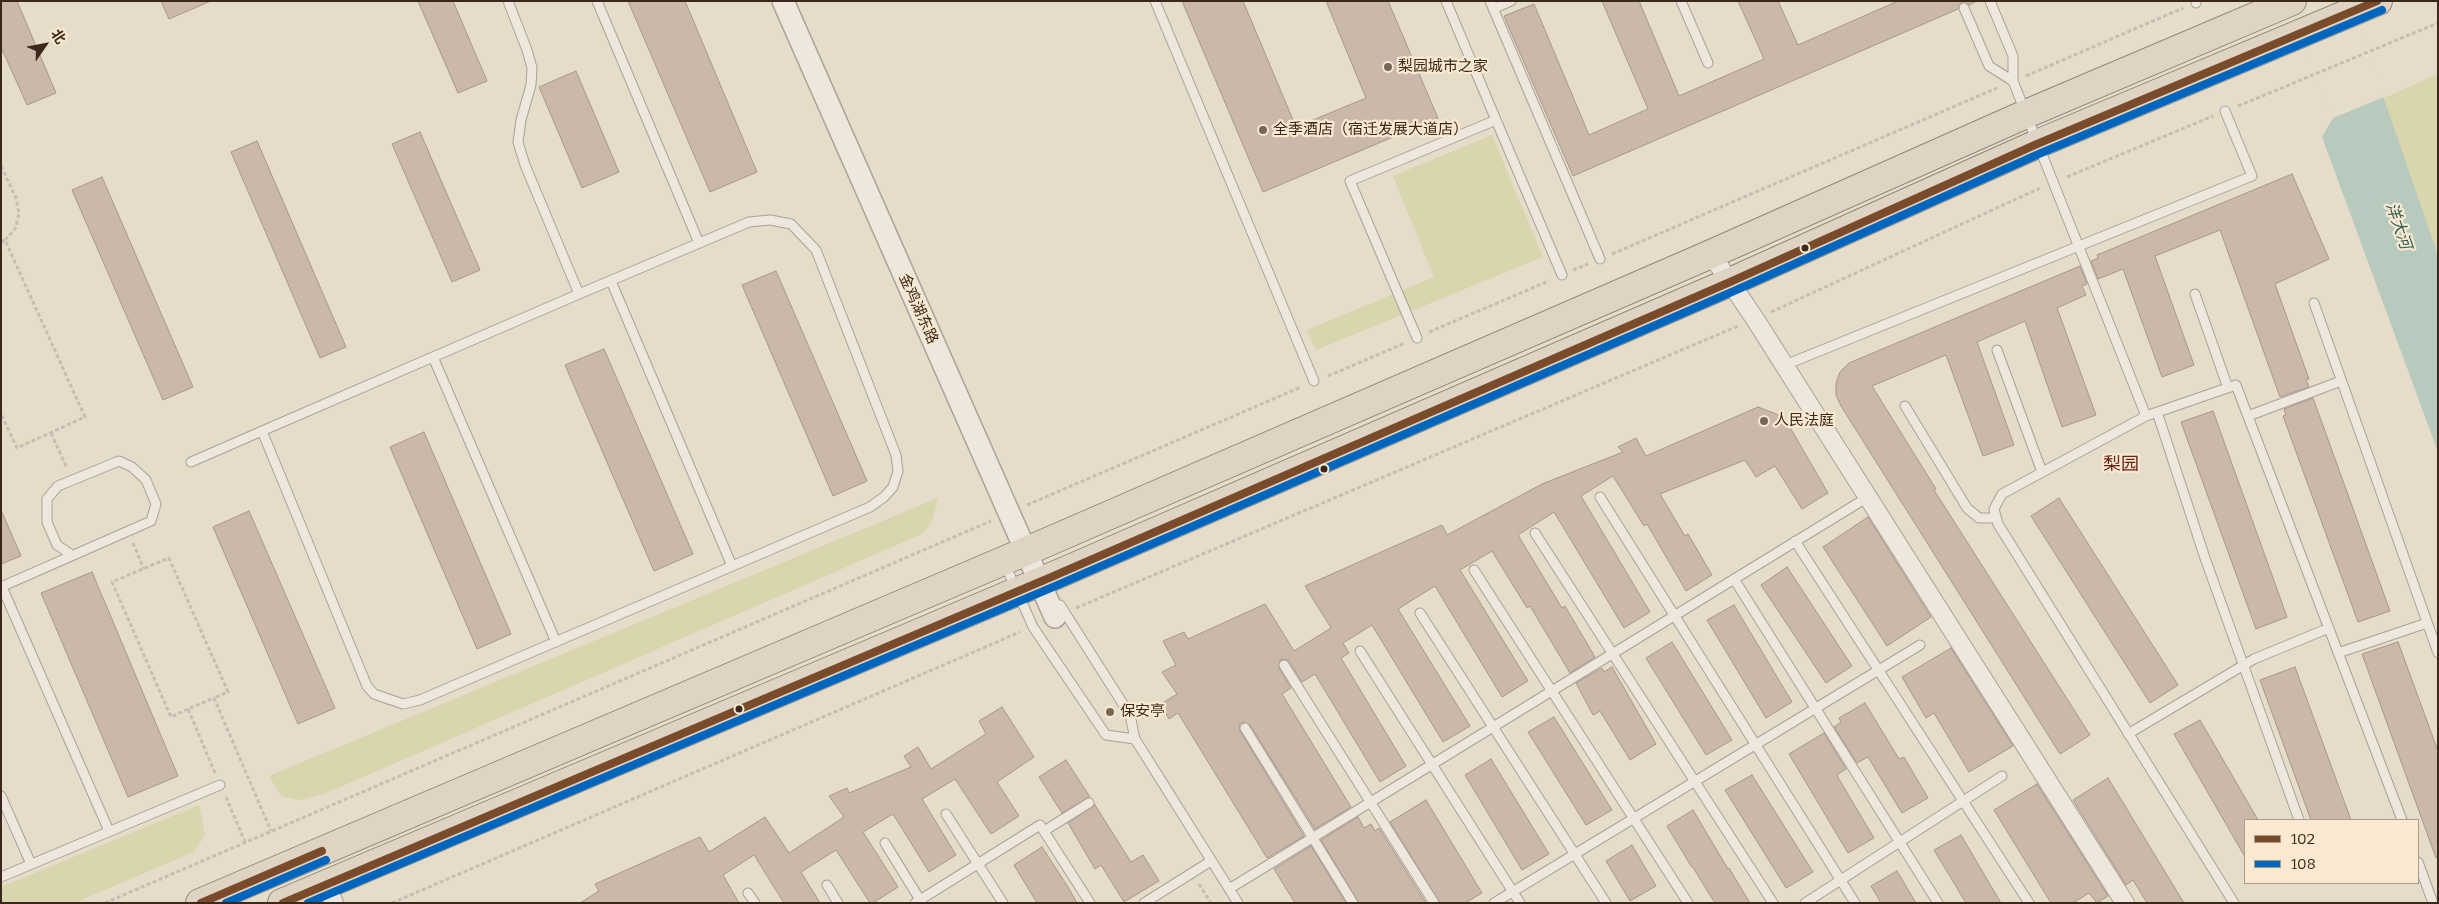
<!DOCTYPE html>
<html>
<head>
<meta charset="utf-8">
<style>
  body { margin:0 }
  #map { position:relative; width:2439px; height:904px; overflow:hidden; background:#e6dcca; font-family:Bitter,"Noto Sans SC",serif }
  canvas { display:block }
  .frame { position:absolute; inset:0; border:2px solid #3a281c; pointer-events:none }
  .legend { position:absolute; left:2244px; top:819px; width:175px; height:65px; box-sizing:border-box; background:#f8e9d0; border:1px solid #ac9c88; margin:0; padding:6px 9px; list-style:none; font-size:15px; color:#3a281c }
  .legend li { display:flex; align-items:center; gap:10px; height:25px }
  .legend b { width:25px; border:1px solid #ac9c88 }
  .north { position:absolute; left:20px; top:20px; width:50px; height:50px; -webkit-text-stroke:4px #f8e9d0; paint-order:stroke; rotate:57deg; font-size:14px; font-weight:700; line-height:20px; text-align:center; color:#3a281c }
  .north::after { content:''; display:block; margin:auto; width:18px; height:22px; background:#3a281c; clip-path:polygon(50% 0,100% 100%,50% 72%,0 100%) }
</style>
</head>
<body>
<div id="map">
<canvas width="2439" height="904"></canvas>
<div class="frame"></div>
<ul class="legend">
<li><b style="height:6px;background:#7a4b2a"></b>102</li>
<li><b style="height:6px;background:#0065bd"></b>108</li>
</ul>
<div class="north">北</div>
</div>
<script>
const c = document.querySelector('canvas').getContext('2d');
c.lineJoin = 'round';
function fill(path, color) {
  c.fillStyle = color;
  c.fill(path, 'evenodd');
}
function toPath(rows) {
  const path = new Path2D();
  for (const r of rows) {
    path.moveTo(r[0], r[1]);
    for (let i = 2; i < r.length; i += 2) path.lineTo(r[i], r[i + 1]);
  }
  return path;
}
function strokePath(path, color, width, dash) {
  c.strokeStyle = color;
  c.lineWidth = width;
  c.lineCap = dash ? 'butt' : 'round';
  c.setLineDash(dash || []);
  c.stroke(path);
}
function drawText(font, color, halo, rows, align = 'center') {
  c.font = font + ' Bitter,"Noto Sans SC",serif';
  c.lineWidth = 4.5;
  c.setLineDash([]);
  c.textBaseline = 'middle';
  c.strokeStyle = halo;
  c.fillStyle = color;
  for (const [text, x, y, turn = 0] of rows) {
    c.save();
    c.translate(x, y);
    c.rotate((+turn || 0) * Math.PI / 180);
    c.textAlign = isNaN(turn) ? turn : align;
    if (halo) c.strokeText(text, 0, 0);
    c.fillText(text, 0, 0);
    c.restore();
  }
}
const green = toPath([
  [2438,74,2438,255,2382,99],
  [1492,135,1543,257,1316,350,1307,330,1434,277,1393,176],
  [938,498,932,521,922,534,324,794,299,800,281,796,269,776],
  [199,805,205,835,194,852,74,903,1,903,1,887]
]);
const water = toPath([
  [2350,1,2438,255,2438,452,2322,137,2333,118]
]);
const pier = toPath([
  [2284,1,2349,1,2365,38,2384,97,2333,118]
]);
const building = toPath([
  [1,1,17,1,56,93,27,105,1,47,1,1],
  [161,1,211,1,169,19,161,1],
  [418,1,453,1,487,81,458,93,418,1],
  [628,1,685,1,757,172,710,192,628,1],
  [1182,1,1243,1,1296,127,1366,98,1326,1,1388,1,1438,118,1263,192,1182,1],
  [1602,1,1639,1,1679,96,1764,59,1738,1,1778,1,1798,45,1898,1,1977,1,1969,5,1961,3,1958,9,1573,176,1504,16,1534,4,1589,135,1648,109,1602,1],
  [576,71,619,172,582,188,539,87,576,71],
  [420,132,480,270,452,282,392,144,420,132],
  [257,141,346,347,320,358,231,152,257,141],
  [2292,174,2329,259,2275,284,2309,379,2306,380,2309,387,2280,397,2220,230,2155,256,2194,365,2162,377,2123,269,2098,279,2091,261,2098,258,2097,255,2292,174],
  [102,177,193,387,163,400,72,190,102,177],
  [2080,266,2087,284,2082,286,2086,295,2057,308,2096,415,2062,427,2025,321,1977,342,2014,445,1983,456,1946,355,1872,386,1936,489,1934,490,2090,735,2060,754,1841,406,1836,395,1836,383,1840,372,1849,363,2080,266],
  [776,271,867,481,833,496,742,285,776,271],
  [604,349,693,554,654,571,565,365,604,349],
  [2313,398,2390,611,2358,622,2283,416,2286,415,2284,409,2313,398],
  [1758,407,1784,417,1828,493,1802,509,1775,466,1756,477,1745,460,1660,494,1685,536,1688,534,1712,575,1686,591,1647,524,1644,526,1613,476,1581,496,1650,612,1624,628,1554,512,1518,535,1562,608,1565,606,1595,657,1570,673,1530,606,1527,608,1492,551,1460,570,1528,681,1502,697,1435,586,1398,609,1470,726,1443,742,1372,625,1343,643,1349,653,1341,658,1406,766,1380,782,1315,674,1302,682,1289,661,1284,659,1280,660,1279,668,1291,688,1282,694,1351,807,1315,829,1250,725,1242,722,1239,725,1240,731,1304,836,1267,858,1178,713,1169,719,1161,704,1177,694,1162,672,1176,665,1163,641,1184,632,1188,639,1265,604,1294,651,1331,628,1305,586,1442,525,1447,535,1542,484,1623,452,1618,447,1636,438,1646,456,1758,407],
  [2213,411,2287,617,2256,629,2181,422,2213,411],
  [424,432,511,634,477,649,390,447,424,432],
  [2059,498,2178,685,2150,703,2031,516,2059,498],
  [1,510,21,556,1,564,1,510],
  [249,511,335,708,298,724,213,527,249,511],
  [1868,517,1931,617,1887,646,1823,547,1868,517],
  [1787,567,1852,666,1826,683,1761,585,1787,567],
  [92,572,178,776,128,797,41,593,92,572],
  [1734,605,1792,702,1766,718,1707,620,1734,605],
  [1672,642,1732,740,1706,755,1646,658,1672,642],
  [2398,642,2438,751,2438,857,2436,858,2362,654,2398,642],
  [1951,648,2013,746,1969,772,1934,713,1926,718,1902,677,1951,648],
  [1612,667,1656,744,1630,760,1600,711,1593,715,1576,683,1602,668,1604,672,1612,667],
  [2295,667,2351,820,2311,820,2260,680,2295,667],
  [1865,703,1899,759,1904,757,1928,798,1902,813,1868,757,1857,763,1834,727,1841,722,1839,718,1865,703],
  [1002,707,1034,757,997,782,1019,816,991,834,955,779,922,799,956,855,929,872,893,814,863,832,898,887,873,903,870,903,836,850,801,872,820,903,784,903,754,855,723,875,739,903,580,903,599,891,595,884,700,837,709,852,765,817,789,853,844,817,829,796,847,788,849,793,911,767,904,756,918,747,931,769,986,734,979,721,1002,707],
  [1554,717,1612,810,1586,825,1528,732,1554,717],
  [2200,720,2258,820,2245,820,2245,857,2174,734,2200,720],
  [1824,733,1846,769,1837,775,1839,779,1874,838,1848,853,1789,754,1824,733],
  [1491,759,1549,854,1522,870,1465,775,1491,759],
  [1066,760,1090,797,1062,813,1039,777,1066,760],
  [1752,775,1813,872,1786,888,1725,790,1752,775],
  [2108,778,2184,903,2147,903,2133,880,2126,885,2073,800,2108,778],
  [2037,784,2108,896,2097,903,2089,893,2073,903,2051,903,1994,810,2037,784],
  [1426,800,1482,893,1465,903,1440,903,1390,822,1426,800],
  [1095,805,1131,862,1143,855,1159,881,1124,902,1101,865,1095,869,1068,823,1095,805],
  [1693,810,1728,869,1729,868,1750,903,1715,903,1692,866,1691,866,1667,826,1693,810],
  [1358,817,1364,828,1371,824,1375,831,1379,828,1426,903,1359,903,1321,840,1358,817],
  [1961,835,2001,903,1966,903,1934,850,1961,835],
  [1632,845,1656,886,1630,901,1606,861,1632,845],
  [1311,846,1346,903,1295,903,1274,869,1311,846],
  [1042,847,1068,887,1077,903,1037,903,1014,865,1042,847],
  [1897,871,1916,903,1881,903,1871,886,1897,871]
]);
const path = toPath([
  [2026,76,2183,8],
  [2238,106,2438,23],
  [1,166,16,198,19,214,15,229,5,240],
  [2067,177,2213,116],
  [1,242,5,240,85,417,17,448,1,414],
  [1612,254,1997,88],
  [1573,270,1588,264],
  [1771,312,2040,188],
  [1429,332,1549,281],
  [1328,376,1405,343],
  [51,433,67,468],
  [1027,505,1301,387],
  [133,543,144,569],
  [1076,608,1738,326],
  [188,709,171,717,112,582,169,558,228,692,214,698],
  [215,773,188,709,214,698,271,831],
  [226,797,245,842],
  [1199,884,1211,903],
  [105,903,991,521],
  [392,903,1020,632]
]);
const service = toPath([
  [508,1,527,50,532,68,531,85,521,120,518,142,525,165,579,294],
  [597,1,699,243],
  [1155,1,1314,381],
  [1490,1,1600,259],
  [1681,1,1708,63],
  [1990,1,2013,56,2013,81,2146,416,2002,494,1994,509,1998,524,2234,903],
  [2196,1,2196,3],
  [1964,8,1989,66,2013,81],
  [1493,9,1511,1],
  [1496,120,1562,275],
  [611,281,732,566],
  [2195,294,2228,388],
  [2314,303,2438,653],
  [1417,338,1350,181,1496,120,1446,1],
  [1997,350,2042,472],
  [433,357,556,642],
  [1785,365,2252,176,2225,111],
  [1905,406,1967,508,1979,518,1996,518],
  [2157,412,2205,558,2299,820],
  [2146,416,2236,385,2402,820],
  [2248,416,2341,381],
  [191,462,262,431,433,357,579,294,749,222,770,220,791,224,816,250,896,455,898,471,893,487,884,497,870,507,420,700,403,704,374,694,367,686,262,431],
  [1600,497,1855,903],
  [1535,533,1773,903],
  [1795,541,2029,903],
  [1004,562,1033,627,1106,735,1135,739,1130,715,1060,605],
  [1474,570,1688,903],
  [1734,579,1938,903],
  [1,587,151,521,156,504,146,480,132,467,119,461,58,486,47,499,47,522,57,545,72,555],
  [2,587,109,831],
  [1420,613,1606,903],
  [1360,651,1520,903],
  [2338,653,2427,623],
  [1284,665,1434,903],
  [1245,728,1353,903],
  [2128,734,2254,659,2329,628],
  [1135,739,1238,903],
  [1,796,31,864],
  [946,814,1003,903],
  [1044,831,1089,803],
  [885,843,922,903],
  [2418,862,2433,903],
  [1,877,220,785],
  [827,885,838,903],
  [1229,889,1868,497],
  [748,893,755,903],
  [915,903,1040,825,1090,903],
  [1144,903,1211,861],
  [1494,903,1920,645],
  [1805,903,2002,776]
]);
const minor = toPath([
  [1711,254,1755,319,2125,903],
  [326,884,334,903]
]);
const tertiary = toPath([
  [783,1,1055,617]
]);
const trunk = toPath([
  [200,903,1036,547,1711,254,2026,114,2292,1],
  [282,903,1049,578,1730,282,2037,144,2378,1]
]);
const bus1 = toPath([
  [201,903,322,851],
  [283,903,1049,578,1730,282,2037,144,2377,1]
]);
const bus2 = toPath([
  [226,903,326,860],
  [308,903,1053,587,1734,291,2041,153,2382,10]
]);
const markers = [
  [1388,67,5,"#766759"],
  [1263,130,5,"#766759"],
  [1805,248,4.5,"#3a281c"],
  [1764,421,5,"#766759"],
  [1324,469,4.5,"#3a281c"],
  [739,709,4.5,"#3a281c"],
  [1110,712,5,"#766759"]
];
const poiNames = [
  ["梨园城市之家",1398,67],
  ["全季酒店（宿迁发展大道店）",1273,130],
  ["人民法庭",1774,421],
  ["保安亭",1120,712]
];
const streetNames = [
  ["金鸡湖东路",918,309,66]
];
const waterNames = [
  ["洋大河",2398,226,71]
];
const quarterNames = [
  ["梨园",2121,465]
];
fill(green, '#d9d5ac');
fill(water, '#b7cabd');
fill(pier, '#e6dcca');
fill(building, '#cab9ab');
strokePath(building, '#a6978a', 1);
strokePath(service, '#aba194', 11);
strokePath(minor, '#aba194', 20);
strokePath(tertiary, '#aba194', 24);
strokePath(trunk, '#90867b', 30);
strokePath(path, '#c6beb4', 3, [4, 2.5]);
strokePath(service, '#ede7dd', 9);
strokePath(minor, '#ede7dd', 18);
strokePath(tertiary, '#ede7dd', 21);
strokePath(trunk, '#dfd4c4', 28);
strokePath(bus1, '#7a4b2a', 8);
strokePath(bus2, '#0065bd', 8);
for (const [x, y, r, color] of markers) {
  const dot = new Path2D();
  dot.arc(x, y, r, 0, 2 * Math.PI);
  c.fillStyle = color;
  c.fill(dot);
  strokePath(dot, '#f8e9d0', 2);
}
drawText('15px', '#3a281c', '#f8e9d0', poiNames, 'left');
drawText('15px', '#3a281c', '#f8e9d0', streetNames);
drawText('italic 16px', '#2a5b54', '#f8e9d0', waterNames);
drawText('18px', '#6a2318', '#f8e9d0', quarterNames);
</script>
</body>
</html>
